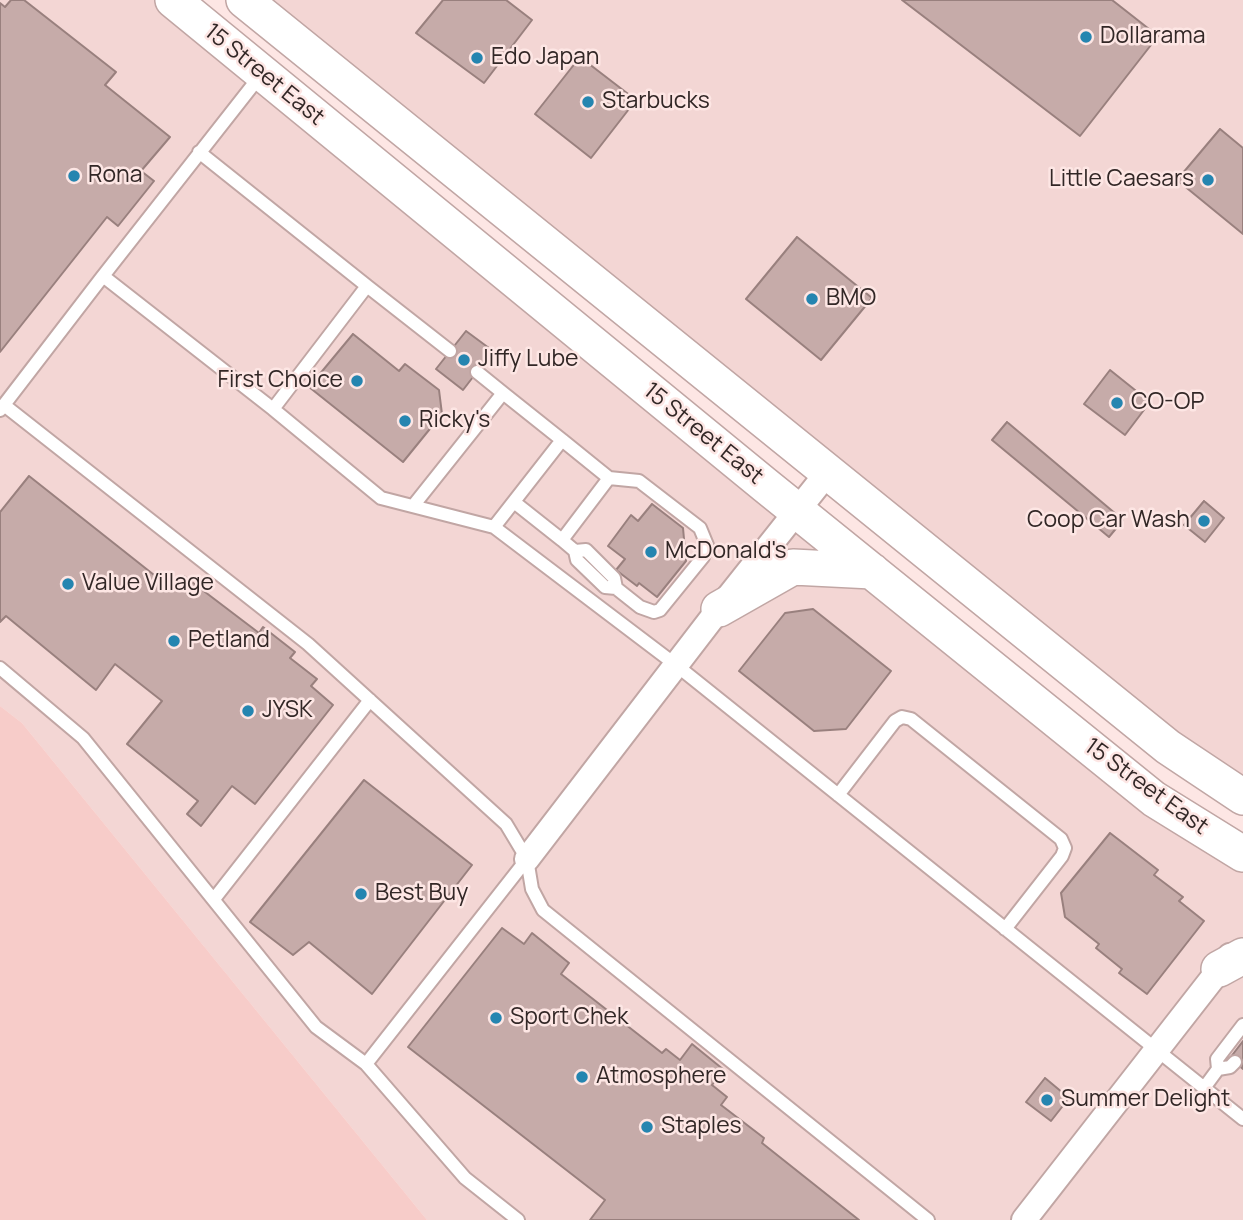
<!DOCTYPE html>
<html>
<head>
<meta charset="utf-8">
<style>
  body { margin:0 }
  canvas { display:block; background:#fde6e4 }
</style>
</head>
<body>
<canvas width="1243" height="1220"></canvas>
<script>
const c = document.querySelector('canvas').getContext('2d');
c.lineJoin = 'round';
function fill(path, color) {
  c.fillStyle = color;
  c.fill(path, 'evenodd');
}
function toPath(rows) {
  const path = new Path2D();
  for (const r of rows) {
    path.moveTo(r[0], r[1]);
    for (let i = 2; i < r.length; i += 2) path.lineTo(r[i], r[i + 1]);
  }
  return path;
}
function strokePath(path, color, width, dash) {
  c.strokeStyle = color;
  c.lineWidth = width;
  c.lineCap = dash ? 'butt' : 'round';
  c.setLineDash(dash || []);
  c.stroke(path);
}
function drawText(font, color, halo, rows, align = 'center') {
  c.font = font + ' Manrope,sans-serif';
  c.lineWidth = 5;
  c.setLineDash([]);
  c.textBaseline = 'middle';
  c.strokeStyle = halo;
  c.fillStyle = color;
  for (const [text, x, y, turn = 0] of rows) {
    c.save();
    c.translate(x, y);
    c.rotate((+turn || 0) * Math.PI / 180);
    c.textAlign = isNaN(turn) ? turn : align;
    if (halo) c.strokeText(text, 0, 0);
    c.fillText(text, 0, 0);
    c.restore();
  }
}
const built = toPath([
  [0,0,173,0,1243,854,1243,1220,427,1220,22,723,0,706],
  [272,0,1243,0,1243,797,828,472]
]);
const green = toPath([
  [0,706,22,723,427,1220,0,1220]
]);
const building = toPath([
  [11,0,24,0,116,72,105,85,170,137,141,171,154,181,118,226,107,217,0,352,0,3,5,7,11,0],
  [443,0,506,0,532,20,484,83,416,33,443,0],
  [902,0,1112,0,1158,36,1080,136,902,0],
  [580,57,636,100,591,158,535,114,580,57],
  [1220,129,1243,148,1243,234,1177,180,1220,129],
  [797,237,872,298,821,360,746,299,797,237],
  [466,331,493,351,463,390,436,369,466,331],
  [353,334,399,371,405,364,439,390,442,414,403,462,309,387,353,334],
  [1110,370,1150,402,1125,435,1084,404,1110,370],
  [1007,422,1123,520,1109,537,992,440,1007,422],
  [29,476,173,590,184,576,259,633,263,627,295,652,290,658,317,679,311,686,333,705,255,804,232,786,201,826,187,814,198,801,127,744,162,701,115,664,96,690,6,616,0,622,0,512,29,476],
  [1204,501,1224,518,1205,542,1184,525,1204,501],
  [652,504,683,528,686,561,657,597,639,583,637,586,616,570,625,559,608,546,631,515,638,521,652,504],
  [813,609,891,671,846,729,814,731,739,671,785,613,813,609],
  [364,780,472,865,372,994,309,942,293,955,250,922,364,780],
  [1110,833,1158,870,1154,875,1183,897,1179,901,1204,921,1147,994,1119,973,1122,969,1096,948,1099,944,1065,917,1061,893,1110,833],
  [502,928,524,944,532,933,569,963,561,974,662,1053,666,1049,680,1060,692,1044,724,1070,712,1085,727,1097,721,1105,764,1138,762,1143,859,1220,590,1220,605,1200,408,1047,502,928],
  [1243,1041,1243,1069,1230,1058,1243,1041],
  [1045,1078,1069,1098,1051,1121,1026,1102,1045,1078]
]);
const service = toPath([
  [199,152,367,286,273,409],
  [103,276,260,76],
  [367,286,450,351],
  [477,372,503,393],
  [4,405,308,644,506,824,527,859,532,889,543,910,928,1220],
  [0,410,103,276,273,409,381,498,494,527,676,665,1243,1119],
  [514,502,562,540,609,478,562,440],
  [413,506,503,393,562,440,494,527],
  [562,540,575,551,577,560,605,587,616,588,640,607,654,612,660,610,703,557,707,545,700,528,639,481,609,478],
  [575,551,586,550,614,578,616,588],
  [0,668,83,738,316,1027,366,1064],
  [838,795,895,721,902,717,911,719,1061,839,1065,848,1062,856,1005,929],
  [214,899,370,700],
  [1218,1069,1230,1067,1235,1062],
  [1204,1088,1218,1069,1217,1059,1243,1025],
  [518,1220,465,1178,366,1064,527,859]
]);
const minor = toPath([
  [527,859,719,609,828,472],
  [1024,1220,1230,956]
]);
const secondary = toPath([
  [173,0,765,485,1154,799,1243,854],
  [244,0,1168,747,1243,797],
  [719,609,793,567,872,571],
  [1219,969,1243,956]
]);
const markers = [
  [1086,37,7,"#2585b0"],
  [477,58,7,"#2585b0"],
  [588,102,7,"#2585b0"],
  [74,176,7,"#2585b0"],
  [1208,180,7,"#2585b0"],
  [812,299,7,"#2585b0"],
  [464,360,7,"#2585b0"],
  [357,381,7,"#2585b0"],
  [1117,403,7,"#2585b0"],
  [405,421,7,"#2585b0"],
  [1204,521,7,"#2585b0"],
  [651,552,7,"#2585b0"],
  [68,584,7,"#2585b0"],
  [174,641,7,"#2585b0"],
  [248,711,7,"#2585b0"],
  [361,894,7,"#2585b0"],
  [496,1018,7,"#2585b0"],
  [582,1077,7,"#2585b0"],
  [1047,1100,7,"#2585b0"],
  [647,1127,7,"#2585b0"]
];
const poiNames = [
  ["Dollarama",1100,37],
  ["Edo Japan",491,58],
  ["Starbucks",602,102],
  ["Rona",88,176],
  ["Little Caesars",1194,180,"right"],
  ["BMO",826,299],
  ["Jiffy Lube",478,360],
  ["First Choice",343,381,"right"],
  ["CO-OP",1131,403],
  ["Ricky's",419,421],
  ["Coop Car Wash",1190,521,"right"],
  ["McDonald's",665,552],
  ["Value Village",82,584],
  ["Petland",188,641],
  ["JYSK",262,711],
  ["Best Buy",375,894],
  ["Sport Chek",510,1018],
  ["Atmosphere",596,1077],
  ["Summer Delight",1061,1100],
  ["Staples",661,1127]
];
const streetNames = [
  ["15 Street East",264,75,39],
  ["15 Street East",703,434,39],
  ["15 Street East",1146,787,36]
];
fill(built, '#f3d6d4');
fill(green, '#f7ccc9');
fill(building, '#c6aba9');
strokePath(building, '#99807e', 2);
strokePath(service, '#c1a6a4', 16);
strokePath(minor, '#c1a6a4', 28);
strokePath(secondary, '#c1a6a4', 38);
strokePath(service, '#fff', 12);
strokePath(minor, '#fff', 24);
strokePath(secondary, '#fff', 35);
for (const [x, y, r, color] of markers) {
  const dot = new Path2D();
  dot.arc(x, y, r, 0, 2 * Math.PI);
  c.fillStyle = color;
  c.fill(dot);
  strokePath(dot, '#fde6e4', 2.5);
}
drawText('23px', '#322726', '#fde6e4', poiNames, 'left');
drawText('23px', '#322726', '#fde6e4', streetNames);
</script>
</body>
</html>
